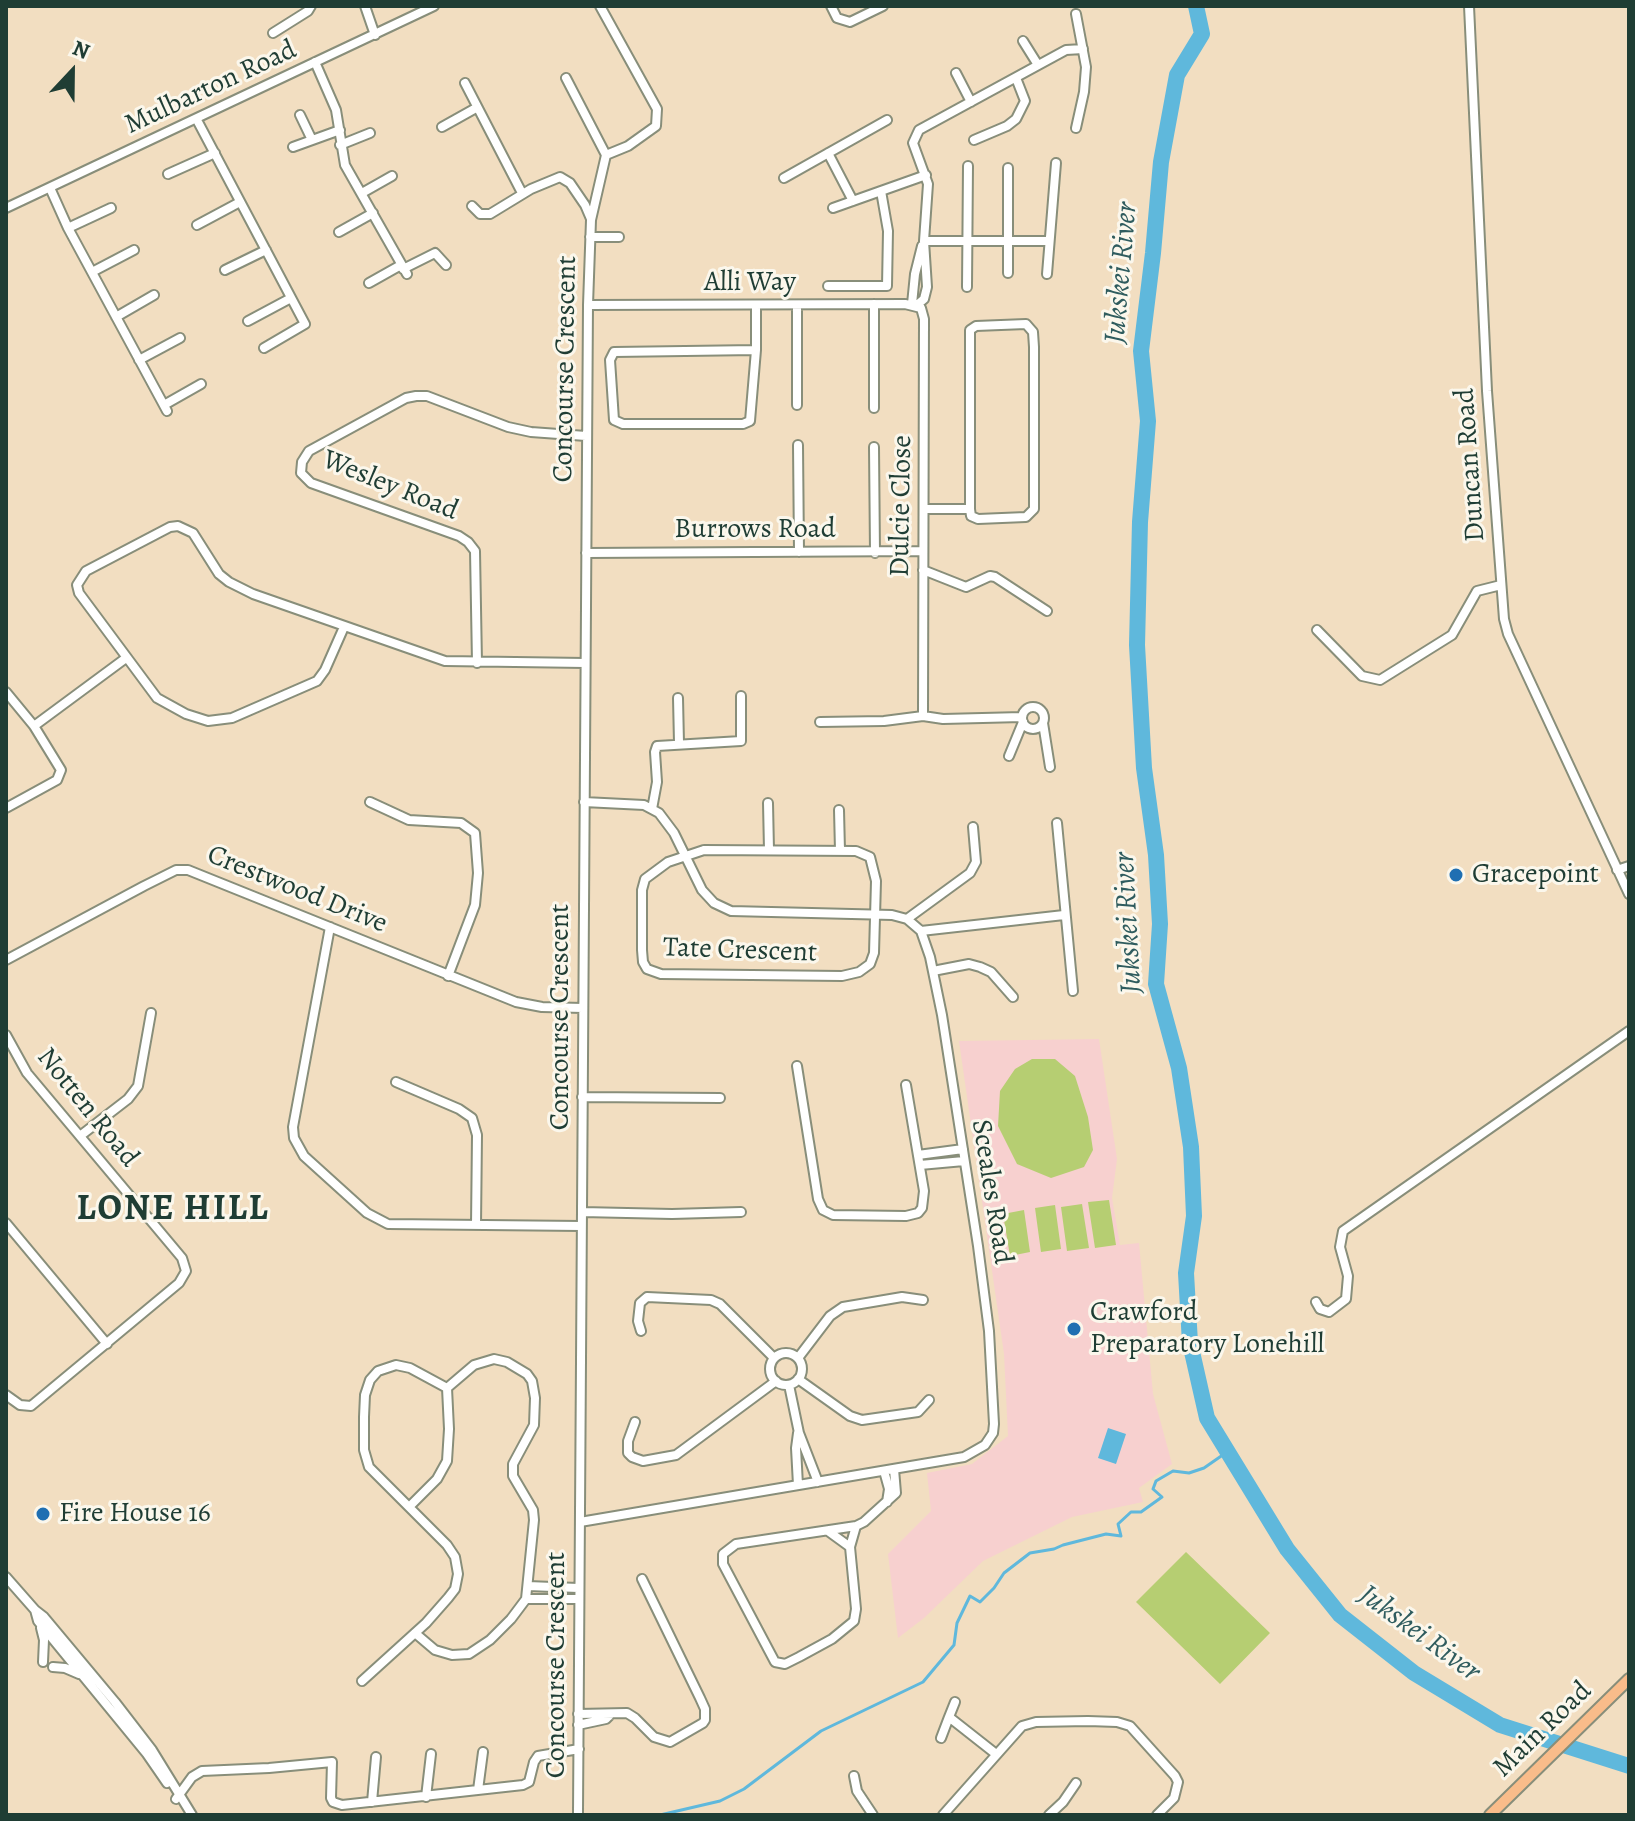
<!DOCTYPE html>
<html>
<head>
<meta charset="utf-8">
<style>
  body { margin:0 }
  #map { position:relative; width:1635px; height:1821px; overflow:hidden; background:#f2dec1; font-family:Alegreya,serif }
  canvas { display:block }
  .frame { position:absolute; inset:0; border:8px solid #1f3d34; pointer-events:none }
  .north { position:absolute; left:32px; top:32px; width:80px; height:80px; -webkit-text-stroke:6px #fbf7ec; paint-order:stroke; rotate:22deg; font-size:22px; font-weight:700; line-height:32px; text-align:center; color:#1f3d34 }
  .north::after { content:''; display:block; margin:auto; width:28px; height:36px; background:#1f3d34; clip-path:polygon(50% 0,100% 100%,50% 72%,0 100%) }
</style>
</head>
<body>
<div id="map">
<canvas width="1635" height="1821"></canvas>
<div class="frame"></div>
<div class="north">N</div>
</div>
<script>
const c = document.querySelector('canvas').getContext('2d');
c.lineJoin = 'round';
function fill(path, color) {
  c.fillStyle = color;
  c.fill(path, 'evenodd');
}
function toPath(rows) {
  const path = new Path2D();
  for (const r of rows) {
    if (r.length === 3) {
      path.moveTo(r[0] + r[2], r[1]);
      path.arc(r[0], r[1], r[2], 0, 2 * Math.PI);
      continue;
    }
    path.moveTo(r[0], r[1]);
    for (let i = 2; i < r.length; i += 2) path.lineTo(r[i], r[i + 1]);
  }
  return path;
}
function strokePath(path, color, width, dash) {
  c.strokeStyle = color;
  c.lineWidth = width;
  c.lineCap = dash ? 'butt' : 'round';
  c.setLineDash(dash || []);
  c.stroke(path);
}
function drawText(font, color, halo, rows, align = 'center') {
  c.font = font + ' Alegreya,serif';
  c.lineWidth = 6;
  c.setLineDash([]);
  c.textBaseline = 'middle';
  c.strokeStyle = halo;
  c.fillStyle = color;
  for (const [text, x, y, turn = 0] of rows) {
    c.save();
    c.translate(x, y);
    c.rotate((+turn || 0) * Math.PI / 180);
    c.textAlign = isNaN(turn) ? turn : align;
    if (halo) c.strokeText(text, 0, 0);
    c.fillText(text, 0, 0);
    c.restore();
  }
}
const built = toPath([
  [1099,1039,1117,1159,1112,1198,1120,1245,1139,1243,1153,1394,1172,1464,1139,1488,1143,1502,1072,1517,983,1561,924,1618,898,1638,888,1554,931,1511,927,1473,972,1464,1008,1436,1004,1354,959,1041]
]);
const green = toPath([
  [1032,1059,1055,1059,1075,1076,1088,1117,1093,1150,1084,1167,1051,1178,1017,1164,998,1126,1000,1091,1015,1069],
  [1109,1200,1116,1245,1095,1248,1088,1202],
  [1082,1204,1089,1248,1067,1251,1061,1207],
  [1055,1205,1061,1249,1041,1252,1035,1208],
  [1024,1210,1030,1252,1010,1256,1003,1214],
  [1186,1552,1270,1633,1220,1684,1136,1602]
]);
const water = toPath([
  [1108,1428,1126,1434,1116,1464,1098,1458]
]);
const stream = toPath([
  [660,1815,720,1801,744,1789,821,1731,923,1682,954,1645,957,1623,970,1596,980,1602,994,1588,1004,1573,1030,1553,1054,1549,1063,1545,1106,1534,1121,1536,1118,1524,1131,1512,1141,1512,1162,1497,1153,1489,1156,1481,1173,1471,1189,1473,1204,1468,1227,1452]
]);
const river = toPath([
  [1196,6,1202,34,1177,75,1161,162,1153,253,1141,351,1148,421,1140,522,1137,645,1144,768,1156,855,1160,924,1156,984,1179,1068,1191,1147,1194,1216,1186,1273,1190,1343,1207,1418,1287,1549,1340,1615,1414,1673,1500,1725,1629,1766]
]);
const minor = toPath([
  [365,6,375,35],
  [831,6,837,18,850,22,883,6],
  [1469,6,1487,391,1504,619,1508,634,1629,894],
  [273,33,308,11,311,6],
  [1023,41,1038,65],
  [315,62,336,110,345,165,407,274],
  [956,73,971,102],
  [566,78,606,155,628,146,656,126,657,109,600,6],
  [465,83,522,193],
  [300,115,312,140],
  [197,120,305,324,264,348],
  [442,127,476,108],
  [1076,128,1084,92,1086,67,1076,14],
  [974,140,1007,126,1016,119,1025,101,1016,78],
  [340,145,370,133],
  [293,147,340,130],
  [828,153,853,201],
  [168,174,215,153],
  [784,178,887,120],
  [50,188,68,228,167,411],
  [362,193,392,176],
  [472,206,480,214,490,214,531,189,560,177,570,183,585,205,591,219],
  [6,208,434,6],
  [833,208,926,175],
  [197,225,240,202],
  [68,228,111,208],
  [339,232,373,213],
  [590,237,619,237],
  [924,241,1048,241],
  [403,269,435,253,446,265],
  [225,270,266,250],
  [92,272,134,250],
  [1008,273,1008,168],
  [1047,274,1056,163],
  [369,283,401,265],
  [828,286,887,286,888,231,881,191],
  [967,287,968,166],
  [874,304,874,408],
  [912,304,915,274,922,246],
  [588,305,905,304,921,308,924,319,923,716],
  [917,305,924,299,927,287,924,241,928,184,913,143,919,130,1066,50,1083,49],
  [116,317,154,295],
  [248,321,291,298],
  [756,350,614,352,610,360,614,420,623,424,743,424,750,421,756,350,756,305],
  [139,360,180,338],
  [164,405,201,384],
  [797,405,797,305],
  [798,445,799,552],
  [874,447,875,553],
  [925,509,970,509,971,516,978,519,1026,517,1034,509,1034,347,1033,332,1026,324,976,326,970,330,970,509],
  [586,553,923,551],
  [923,570,966,587,990,576,995,577,1047,611],
  [344,627,325,670,317,681,232,718,208,721,186,714,157,698,79,593,77,585,86,571,170,527,178,526,193,533,219,574,229,582,253,594,445,661,585,663],
  [1317,630,1362,676,1380,680,1452,635,1477,591,1501,585],
  [477,663,475,551,468,542,459,536,311,483,301,473,302,462,309,451,406,398,416,396,427,396,508,427,531,432,586,436],
  [6,692,34,726,61,770,57,780,6,808],
  [678,698,679,743],
  [1033,718,11],
  [820,722,884,721,923,716,943,719,1022,717],
  [1043,723,1050,767],
  [34,726,126,658],
  [1009,756,1023,722],
  [370,802,409,820,461,823,475,833,478,873,475,905,448,976],
  [768,803,769,850],
  [652,809,657,782,655,752,657,746,741,741,741,696],
  [839,810,840,851],
  [1057,823,1073,991],
  [704,850,856,851,870,857,876,881,874,953,870,964,859,972,842,976,661,974,647,969,643,962,642,950,642,890,645,879,668,862,704,850],
  [1617,870,1629,866],
  [907,919,970,873,976,862,973,827],
  [330,927,293,1127,294,1138,304,1156,367,1213,388,1224,581,1226],
  [921,931,1064,915],
  [6,960,144,886,176,870,188,870,516,1002,542,1007,583,1008],
  [933,971,969,964,980,967,991,972,1013,997],
  [6,1035,27,1073,182,1258,186,1271,179,1283,31,1406,20,1405,6,1395],
  [797,1066,818,1199,823,1210,833,1215,906,1216,918,1213,922,1208,924,1191,906,1085],
  [396,1082,459,1109,472,1118,477,1135,476,1225],
  [582,1097,720,1098],
  [80,1136,128,1099,138,1086,151,1013],
  [918,1155,963,1149],
  [920,1165,964,1161],
  [582,1212,672,1214,741,1212],
  [6,1223,107,1344],
  [1316,1302,1320,1309,1329,1312,1346,1299,1348,1276,1340,1247,1343,1231,1629,1031],
  [641,1331,638,1321,640,1303,647,1297,711,1300,720,1304,774,1358],
  [786,1369,16],
  [798,1358,830,1316,843,1307,902,1297,923,1300],
  [798,1379,850,1416,862,1420,918,1412,929,1400],
  [789,1385,799,1433,818,1482],
  [635,1422,628,1441,628,1453,632,1457,643,1461,676,1455,776,1381],
  [884,1471,889,1489,887,1502],
  [798,1485,796,1448,798,1433],
  [409,1507,437,1479,447,1461,449,1429,447,1388],
  [580,1522,964,1457,985,1445,993,1433,994,1424,989,1331,978,1246,942,1015,930,957,921,931,907,919,892,915,731,911,714,903,702,890,674,833,659,813,644,805,584,802],
  [856,1526,850,1547,856,1609,854,1621,832,1639,799,1657,785,1664,775,1662,723,1564,723,1554,736,1544,856,1526,864,1522,896,1493,894,1469],
  [828,1531,850,1547],
  [6,1577,35,1610,44,1617,115,1702,152,1750,192,1815],
  [528,1586,578,1588],
  [526,1599,577,1599],
  [35,1610,38,1621,147,1754,167,1783],
  [41,1628,44,1640,43,1662],
  [53,1667,65,1668,79,1674],
  [362,1681,426,1623,448,1598,455,1589,458,1574,455,1557,447,1545,369,1467,364,1450,364,1417,365,1395,370,1380,378,1371,396,1365,410,1368,447,1388,474,1365,494,1359,507,1362,527,1374,532,1381,535,1398,534,1425,513,1464,513,1476,533,1510,534,1520,526,1599,511,1619,490,1640,469,1654,452,1655,435,1650,415,1633],
  [955,1702,949,1717,996,1754],
  [578,1714,627,1713,635,1718,654,1737,670,1742,703,1723,705,1720,705,1709,700,1698,642,1579],
  [578,1725,606,1719,611,1714],
  [941,1738,949,1717],
  [854,1776,857,1791,873,1815],
  [478,1790,483,1752],
  [426,1797,431,1754],
  [176,1799,192,1777,202,1771,269,1768,332,1762,331,1798,333,1802,342,1805,523,1785,529,1782,534,1762,538,1756,579,1749],
  [372,1802,376,1757],
  [578,1815,588,305,591,220,606,155],
  [943,1815,1022,1726,1036,1722,1088,1721,1117,1722,1130,1726,1175,1776,1178,1782,1174,1798,1157,1815],
  [1049,1815,1063,1802,1076,1783]
]);
const major = toPath([
  [1490,1815,1629,1679]
]);
const markers = [
  [1456,875,8,"#1f6fb2"],
  [1074,1329,8,"#1f6fb2"],
  [43,1514,8,"#1f6fb2"]
];
const streetNames = [
  ["Mulbarton Road",211,88,-25],
  ["Alli Way",750,283],
  ["Concourse Crescent",566,369,-89],
  ["Duncan Road",1471,465,-94],
  ["Wesley Road",390,486,22],
  ["Dulcie Close",902,506,-89],
  ["Burrows Road",755,530],
  ["Crestwood Drive",297,890,22],
  ["Tate Crescent",740,951,2],
  ["Concourse Crescent",561,1017,-90],
  ["Notten Road",87,1108,51],
  ["Sceales Road",991,1192,81],
  ["Concourse Crescent",557,1665,-90],
  ["Main Road",1543,1730,-44]
];
const poiNames = [
  ["Gracepoint",1472,875],
  ["Crawford",1090,1313],
  ["Preparatory Lonehill",1090,1345],
  ["Fire House 16",59,1514]
];
const waterNames = [
  ["Jukskei River",1122,273,-85],
  ["Jukskei River",1129,923,-93],
  ["Jukskei River",1419,1634,36]
];
const districtNames = [
  ["LONE HILL",173,1210]
];
fill(built, '#f7d0cf');
fill(green, '#b6ce72');
fill(water, '#5fb8dc');
strokePath(stream, '#5fb8dc', 3);
strokePath(river, '#5fb8dc', 16);
strokePath(minor, '#888e7a', 12);
strokePath(major, '#888e7a', 14);
strokePath(minor, '#fff', 8);
strokePath(major, '#f9bc8a', 10);
for (const [x, y, r, color] of markers) {
  const dot = new Path2D();
  dot.arc(x, y, r, 0, 2 * Math.PI);
  c.fillStyle = color;
  c.fill(dot);
  strokePath(dot, '#fbf7ec', 3);
}
drawText('28px', '#1f3d34', '#fbf7ec', streetNames);
drawText('28px', '#1f3d34', '#fbf7ec', poiNames, 'left');
drawText('italic 30px', '#2f5c5e', '#fbf7ec', waterNames);
c.letterSpacing = '2px';
drawText('bold 36px', '#1f3d34', '#fbf7ec', districtNames);
c.letterSpacing = '0px';
</script>
</body>
</html>
